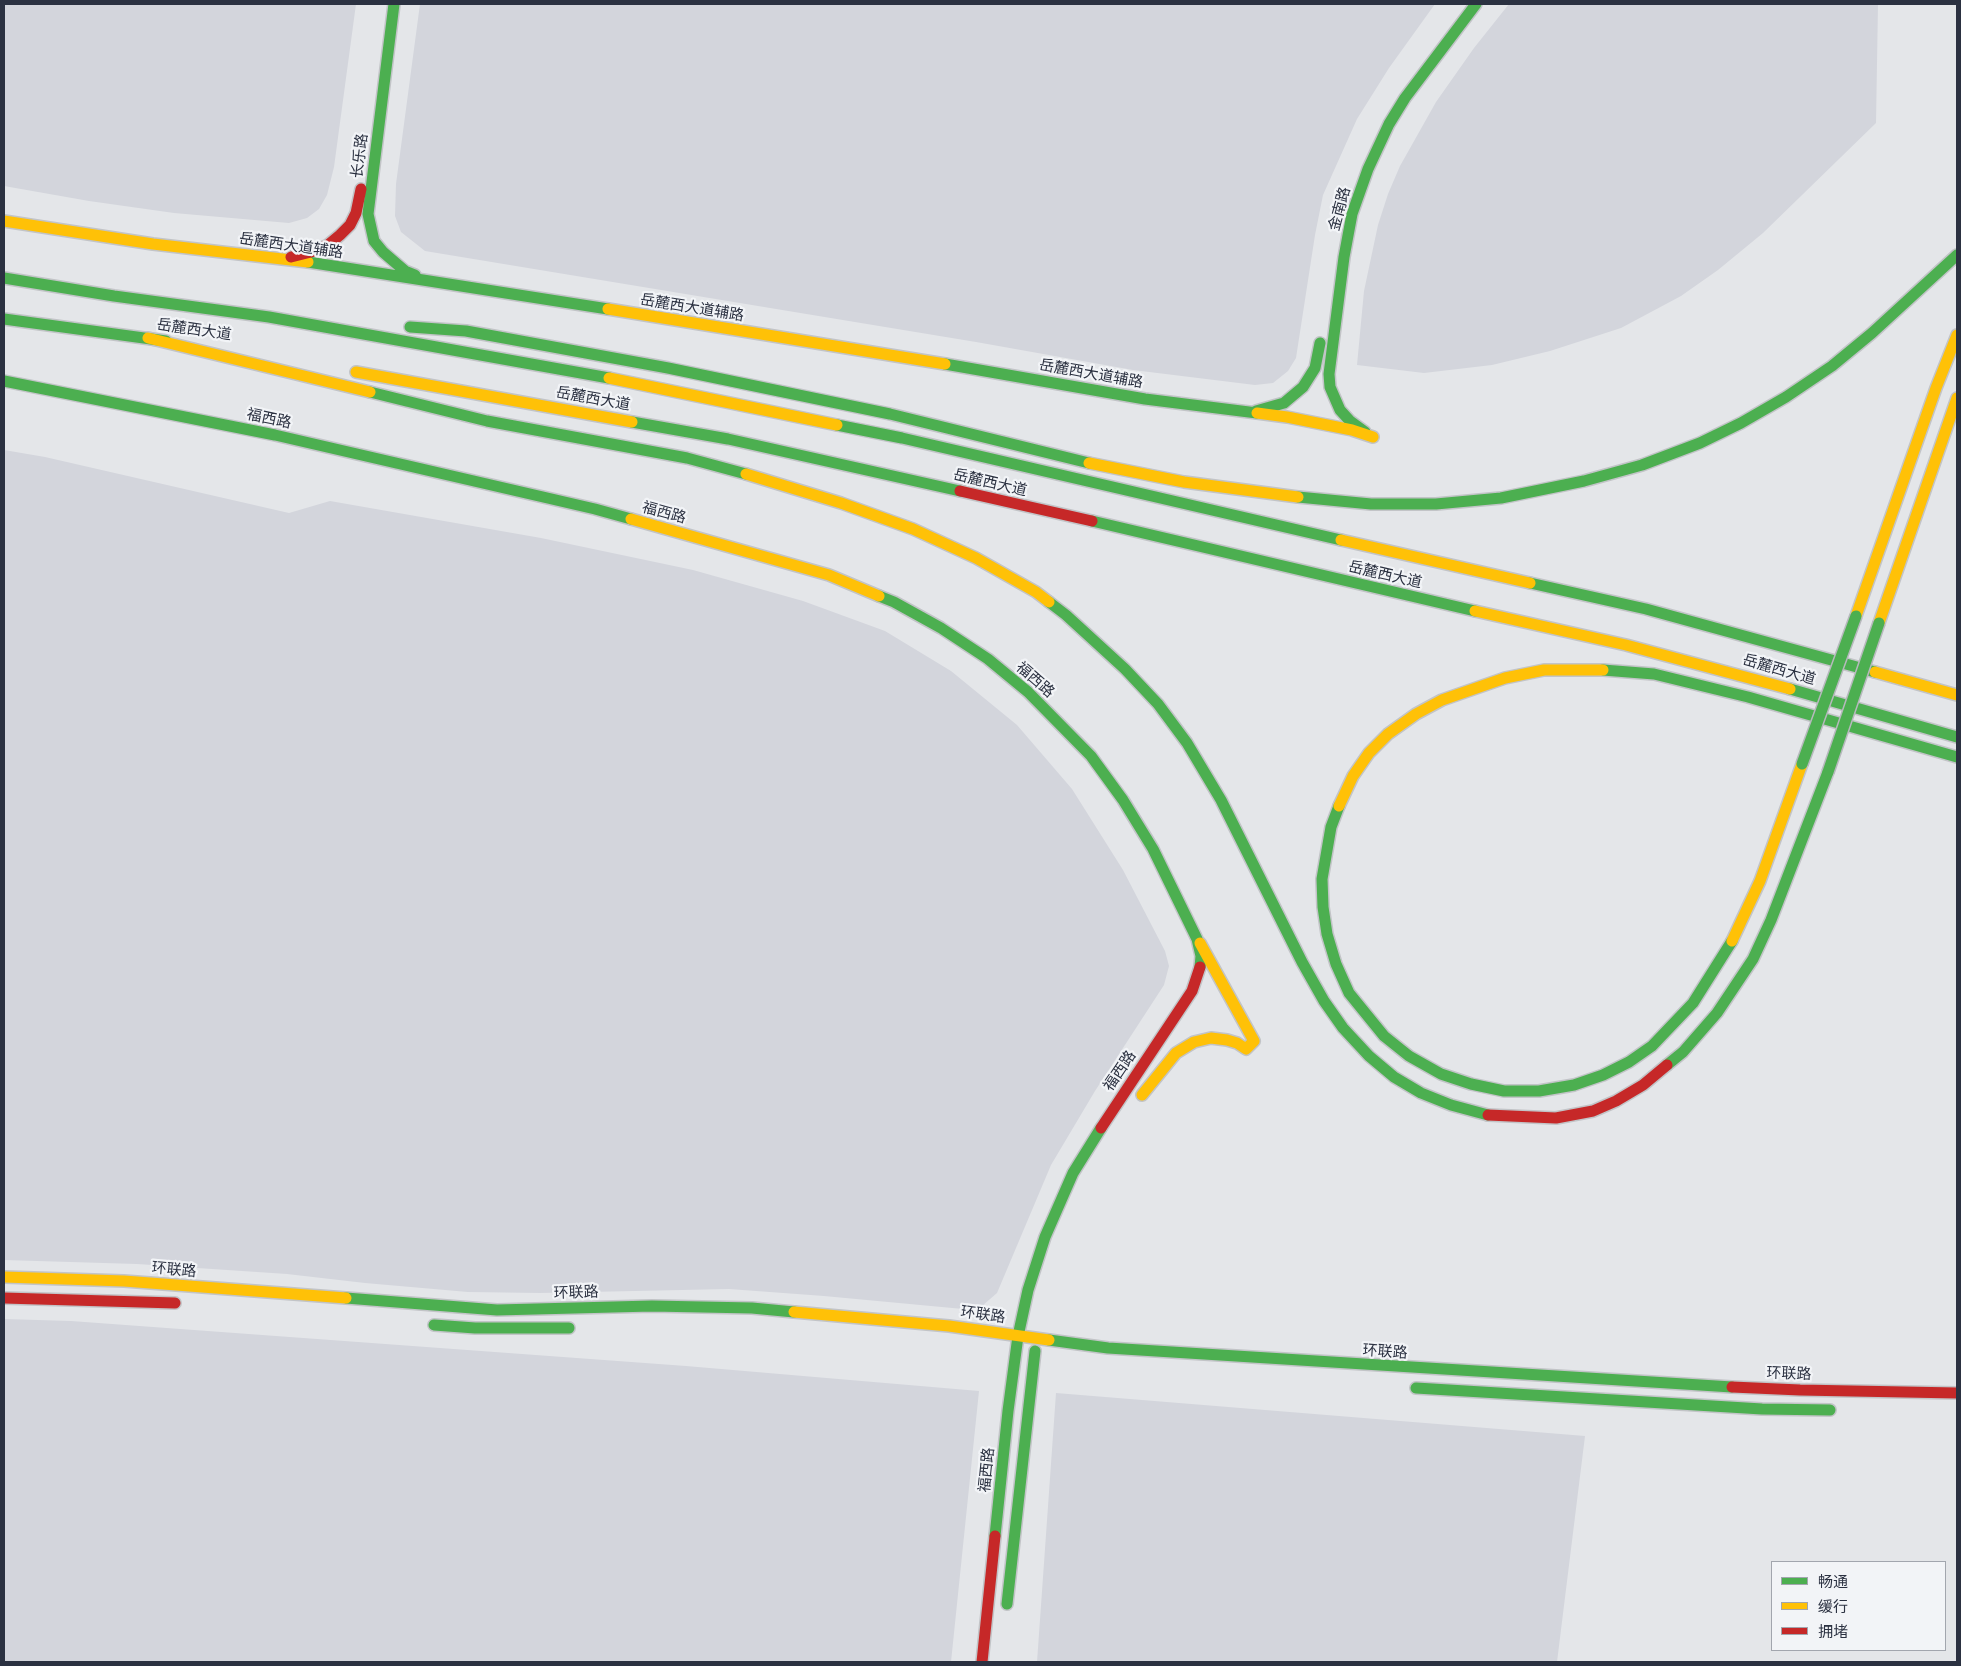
<!DOCTYPE html>
<html>
<head>
<meta charset="utf-8">
<style>
  body { margin:0 }
  #map { position:relative; width:1961px; height:1666px; overflow:hidden; background:#e4e6e9; font-family:"IBM Plex Sans","Noto Sans SC",sans-serif }
  canvas { display:block }
  .frame { position:absolute; inset:0; border:5px solid #2b3141; pointer-events:none }
  .legend { position:absolute; left:1771px; top:1561px; width:175px; height:90px; box-sizing:border-box; background:#f2f4f7; border:1px solid #a2a6ae; margin:0; padding:6px 9px; list-style:none; font-size:15px; color:#2b3141 }
  .legend li { display:flex; align-items:center; gap:10px; height:25px }
  .legend b { width:25px; border:1px solid #a2a6ae }
</style>
</head>
<body>
<div id="map">
<canvas width="1961" height="1666"></canvas>
<div class="frame"></div>
<ul class="legend">
<li><b style="height:6px;background:#4caf50"></b>畅通</li>
<li><b style="height:6px;background:#ffc107"></b>缓行</li>
<li><b style="height:6px;background:#c62828"></b>拥堵</li>
</ul>
</div>
<script>
const c = document.querySelector('canvas').getContext('2d');
c.lineJoin = 'round';
function fill(path, color) {
  c.fillStyle = color;
  c.fill(path, 'evenodd');
}
function toPath(rows) {
  const path = new Path2D();
  for (const r of rows) {
    path.moveTo(r[0], r[1]);
    for (let i = 2; i < r.length; i += 2) path.lineTo(r[i], r[i + 1]);
  }
  return path;
}
function strokePath(path, color, width, dash) {
  c.strokeStyle = color;
  c.lineWidth = width;
  c.lineCap = dash ? 'butt' : 'round';
  c.setLineDash(dash || []);
  c.stroke(path);
}
function drawText(font, color, halo, rows, align = 'center') {
  c.font = font + ' "IBM Plex Sans","Noto Sans SC",sans-serif';
  c.lineWidth = 4.5;
  c.setLineDash([]);
  c.textBaseline = 'middle';
  c.strokeStyle = halo;
  c.fillStyle = color;
  for (const [text, x, y, turn = 0] of rows) {
    c.save();
    c.translate(x, y);
    c.rotate((+turn || 0) * Math.PI / 180);
    c.textAlign = isNaN(turn) ? turn : align;
    if (halo) c.strokeText(text, 0, 0);
    c.fillText(text, 0, 0);
    c.restore();
  }
}
const built = toPath([
  [4,4,356,4,334,167,327,195,319,209,307,218,289,223,174,213,89,201,4,186],
  [420,4,1435,4,1389,68,1357,119,1323,195,1315,235,1296,358,1288,371,1273,383,1255,385,1133,370,976,342,425,251,401,232,395,216,396,184],
  [1509,4,1878,4,1876,123,1763,233,1718,270,1681,296,1621,328,1550,351,1492,365,1424,373,1357,365,1364,291,1378,225,1388,194,1400,166,1436,102,1474,48],
  [4,450,45,457,289,513,330,501,541,538,693,570,803,601,885,631,951,671,1017,725,1072,789,1123,870,1165,951,1169,966,1164,985,1095,1091,1051,1165,997,1293,982,1306,963,1309,824,1296,729,1289,540,1293,468,1292,365,1283,287,1274,137,1264,4,1260],
  [4,1319,71,1321,686,1366,979,1391,951,1662,4,1662],
  [1056,1393,1585,1436,1557,1662,1037,1662]
]);
const fast = toPath([
  [394,4,368,214,374,241,383,252,405,271,415,275],
  [308,262,608,309],
  [4,278,114,296,269,317,609,378],
  [4,319,166,341],
  [410,327,466,331,668,368,890,414,1089,463],
  [945,364,1145,399,1257,413],
  [4,381,275,435,595,509,631,519],
  [370,392,487,421,687,458,746,474],
  [1256,411,1284,403,1303,387,1315,368,1320,343],
  [632,422,728,439,960,491],
  [837,425,902,438,1341,540],
  [1365,432,1350,421,1340,410,1330,387,1329,374,1344,257,1352,214,1368,169,1389,124,1405,98,1476,4],
  [1298,497,1371,504,1436,504,1501,498,1584,481,1642,465,1700,443,1741,423,1786,397,1832,366,1872,333,1957,255],
  [1092,521,1475,611],
  [1530,583,1646,609,1875,672],
  [879,596,894,602,941,628,988,659,1028,692,1091,756,1123,800,1153,849,1197,939,1201,956,1200,967],
  [1049,602,1066,615,1125,669,1158,704,1187,743,1221,800,1302,962,1324,1001,1343,1028,1369,1056,1394,1077,1421,1093,1451,1105,1488,1115],
  [1603,670,1654,674,1748,697,1957,757],
  [1790,689,1957,737],
  [1339,806,1331,827,1322,879,1323,907,1327,934,1336,964,1349,993,1384,1036,1409,1056,1441,1074,1471,1084,1504,1091,1539,1091,1574,1085,1603,1075,1629,1062,1652,1046,1693,1003,1732,941],
  [1667,1065,1683,1052,1717,1013,1753,959,1771,920,1828,772],
  [346,1298,497,1310,652,1306,752,1308,794,1312],
  [434,1325,475,1328,569,1328],
  [1049,1340,1108,1348,1732,1387],
  [1416,1388,1762,1409,1830,1410],
  [995,1536,1008,1411,1018,1336,1028,1290,1045,1237,1073,1173,1101,1128],
  [1007,1604,1035,1351]
]);
const slow = toPath([
  [4,221,153,244,308,262],
  [608,309,945,364],
  [148,338,370,392],
  [356,372,632,422],
  [609,378,837,425],
  [1257,413,1287,417,1352,430,1373,437],
  [1089,463,1184,482,1298,497],
  [746,474,841,503,913,529,976,558,1036,592,1049,602],
  [631,519,829,575,879,596],
  [1341,540,1530,583],
  [1475,611,1626,645,1790,689],
  [1856,616,1936,388,1957,335],
  [1879,623,1957,398],
  [1875,672,1957,695],
  [1339,806,1353,776,1369,753,1388,734,1416,714,1442,700,1505,678,1544,670,1603,670],
  [1732,941,1760,881,1802,764],
  [1142,1095,1176,1053,1194,1042,1211,1038,1227,1040,1237,1043,1246,1049,1254,1041,1200,943],
  [4,1277,124,1281,346,1298],
  [794,1312,949,1326,1049,1340]
]);
const jam = toPath([
  [291,257,315,251,328,245,340,235,350,225,356,213,361,189],
  [960,491,1092,521],
  [1488,1115,1556,1118,1593,1111,1616,1101,1643,1085,1667,1065],
  [1101,1128,1192,991,1200,967],
  [4,1298,175,1303],
  [1732,1387,1800,1390,1957,1393],
  [982,1662,995,1536]
]);
const fastBridge = toPath([
  [1802,764,1856,616],
  [1828,772,1879,623]
]);
const streetNames = [
  ["长乐路",360,156,-83],
  ["金南路",1340,209,-75],
  ["岳麓西大道辅路",291,246,8],
  ["岳麓西大道辅路",692,308,9],
  ["岳麓西大道",194,330,8],
  ["岳麓西大道辅路",1091,374,10],
  ["岳麓西大道",593,399,10],
  ["福西路",269,419,12],
  ["岳麓西大道",990,483,13],
  ["福西路",664,513,15],
  ["岳麓西大道",1385,575,13],
  ["岳麓西大道",1779,670,16],
  ["福西路",1035,680,41],
  ["福西路",1120,1071,-56],
  ["环联路",174,1270,5],
  ["环联路",576,1293,-2],
  ["环联路",983,1315,8],
  ["环联路",1385,1352,4],
  ["环联路",1789,1374,2],
  ["福西路",987,1470,-84]
];
fill(built, '#d3d5dc');
strokePath(fast, '#c2c4c7', 14);
strokePath(slow, '#c2c4c7', 14);
strokePath(jam, '#c2c4c7', 14);
strokePath(fast, '#4caf50', 11);
strokePath(slow, '#ffc107', 11);
strokePath(jam, '#c62828', 11);
strokePath(fastBridge, '#b7b9bd', 14, []);
strokePath(fastBridge, '#4caf50', 11);
drawText('15px', '#2b3141', '#f2f4f7', streetNames);
</script>
</body>
</html>
